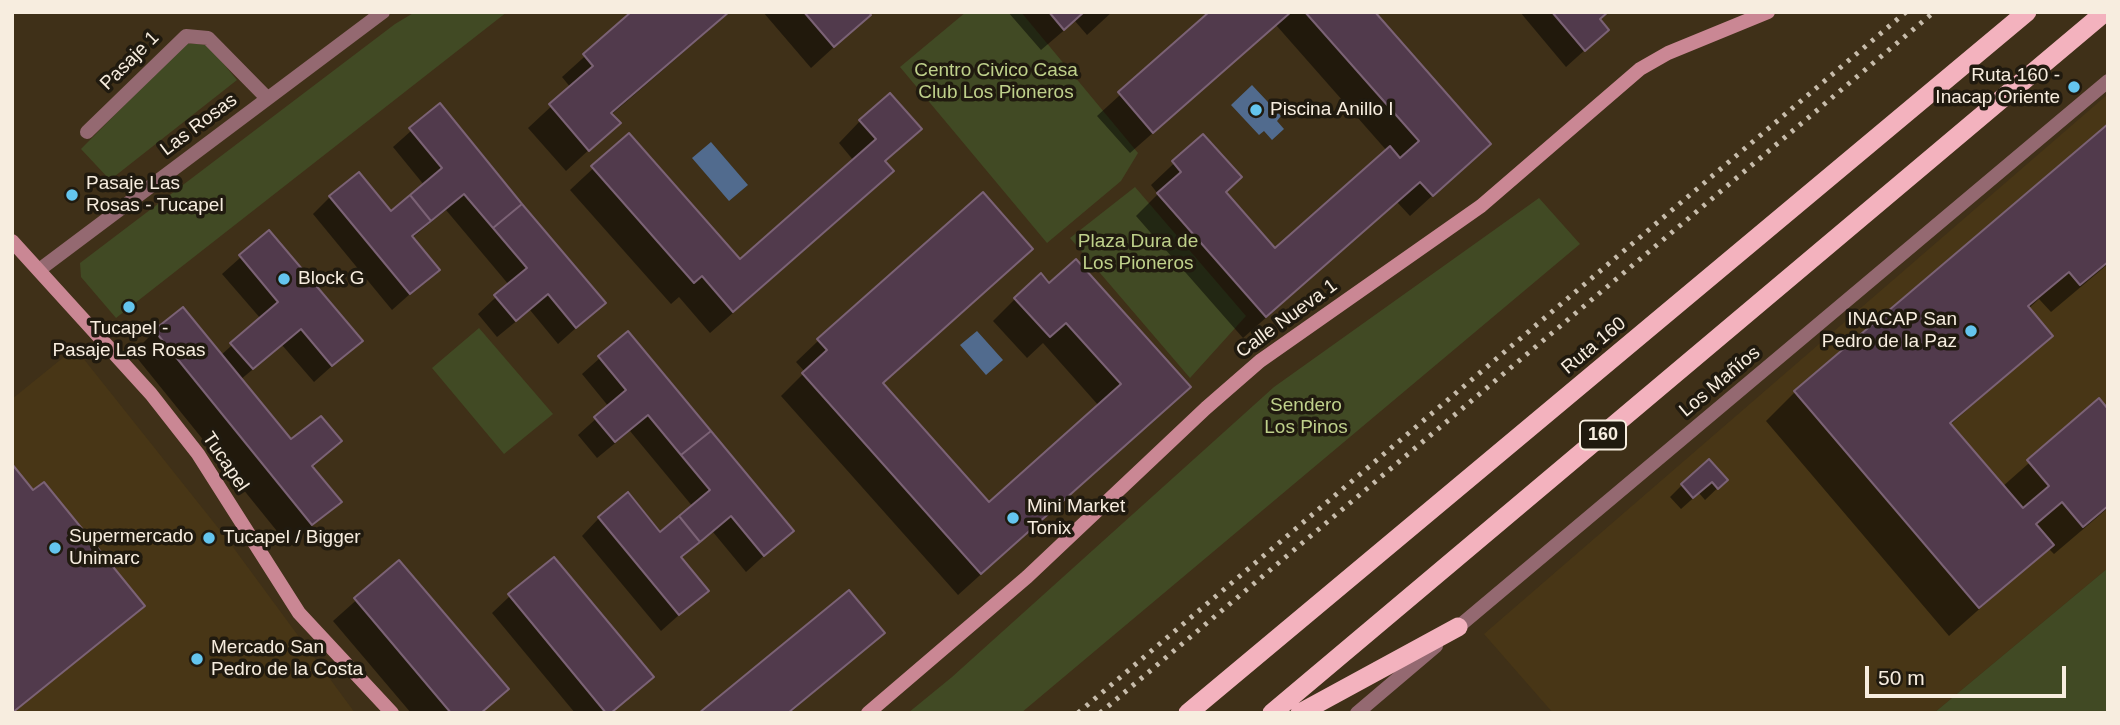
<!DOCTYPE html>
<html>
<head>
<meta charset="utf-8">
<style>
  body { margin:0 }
  #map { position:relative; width:2120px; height:725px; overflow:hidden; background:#3f3018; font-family:Helvetica,sans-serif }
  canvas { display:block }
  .frame { position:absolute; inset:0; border:14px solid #f7eddf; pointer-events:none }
  .scale { position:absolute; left:1865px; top:666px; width:201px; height:32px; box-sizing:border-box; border:4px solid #f7eddf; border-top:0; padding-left:9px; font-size:21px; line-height:24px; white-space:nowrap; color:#f7eddf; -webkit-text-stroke:5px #201a0f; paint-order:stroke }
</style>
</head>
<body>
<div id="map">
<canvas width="2120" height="725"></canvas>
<div class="frame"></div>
<div class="scale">50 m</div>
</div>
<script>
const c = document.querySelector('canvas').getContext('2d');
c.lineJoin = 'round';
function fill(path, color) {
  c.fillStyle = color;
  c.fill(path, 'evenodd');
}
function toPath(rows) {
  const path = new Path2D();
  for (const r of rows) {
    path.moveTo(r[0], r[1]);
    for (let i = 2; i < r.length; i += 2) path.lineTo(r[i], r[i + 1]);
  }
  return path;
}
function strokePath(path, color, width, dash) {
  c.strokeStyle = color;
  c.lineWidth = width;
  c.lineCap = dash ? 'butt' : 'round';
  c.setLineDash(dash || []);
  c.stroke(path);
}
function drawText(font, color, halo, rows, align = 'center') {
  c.font = font + ' Helvetica,sans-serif';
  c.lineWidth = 7;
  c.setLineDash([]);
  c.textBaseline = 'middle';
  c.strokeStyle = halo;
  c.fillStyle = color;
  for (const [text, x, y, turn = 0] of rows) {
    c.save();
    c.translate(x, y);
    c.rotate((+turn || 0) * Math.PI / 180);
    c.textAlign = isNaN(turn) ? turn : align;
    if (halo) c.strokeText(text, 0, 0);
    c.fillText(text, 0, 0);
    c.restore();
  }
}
const built = toPath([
  [2108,94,2108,568,1934,713,1553,713,1484,634],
  [75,348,227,539,355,713,12,713,12,399]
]);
const green = toPath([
  [415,12,507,12,116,318,81,277,80,263,395,24],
  [966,12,1021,12,1138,153,1121,181,1047,243,900,67],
  [186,43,208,45,237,80,110,180,81,149],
  [1135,187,1246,316,1190,378,1070,238],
  [1539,198,1580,244,1021,713,908,713,952,677,1274,387],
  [479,328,553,414,504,454,432,368],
  [2108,568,2108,713,1934,713]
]);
const water = toPath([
  [1252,85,1281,116,1277,121,1284,129,1272,140,1264,131,1259,135,1231,105],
  [711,142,748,185,729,201,692,158],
  [977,331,1003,360,986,375,960,345]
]);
const shadow = toPath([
  [634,12,730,12,611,115,618,123,566,171,528,128,571,88,562,77],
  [763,12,866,12,869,15,811,68],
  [1008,12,1112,12,1087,35,1075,21,1041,50],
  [1211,12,1372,12,1489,144,1410,216,1397,202,1243,338,1136,216,1158,194,1151,185,1203,136,1224,193,1274,250,1387,151,1276,25,1130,153,1097,116],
  [1520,12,1606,12,1598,20,1607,30,1566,67],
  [439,106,604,303,558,344,530,310,497,337,478,314,509,285,446,210,412,238,437,270,392,310,313,214,330,197,391,213,424,185,393,147],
  [860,121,919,129,884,162,891,171,870,193,710,333,679,297,671,304,570,190,629,135,740,261,854,161,839,143],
  [2108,127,2108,264,2051,312,2039,299,2028,309,2051,336,1950,425,2002,487,2099,401,2108,412,2108,508,2054,554,2048,548,1949,636,1766,421,1795,392],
  [983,194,1031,249,882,384,988,504,1099,406,1043,343,1027,358,993,321,1015,299,1049,285,1189,387,958,595,781,396,805,372,796,362,818,341],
  [269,232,360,341,314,382,282,345,240,380,290,442,340,441,312,468,340,502,289,546,133,353,155,331,220,356,261,319,222,274],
  [628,333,792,530,746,572,713,532,680,559,706,591,661,631,582,536,599,518,660,534,693,507,630,431,597,458,578,435,609,407,582,374],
  [1726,480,1705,500,1699,493,1681,509,1670,497,1682,485],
  [33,493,142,606,120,627,12,713],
  [399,562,506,689,482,713,411,713,333,621],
  [510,596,651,677,612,713,575,713,492,613],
  [882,633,790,713,702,713]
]);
const building = toPath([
  [631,12,729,12,611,113,621,123,589,151,549,104,593,66,583,54,631,12],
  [804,12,869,12,871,15,834,47,804,12],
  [1049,12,1084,12,1064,30,1049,12],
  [1209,12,1291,12,1153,133,1118,92,1209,12],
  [1305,12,1375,12,1491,144,1433,196,1420,182,1266,317,1157,193,1181,172,1172,161,1203,134,1242,177,1226,192,1275,248,1390,146,1400,158,1419,141,1305,12],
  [1552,12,1608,12,1600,19,1609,30,1585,51,1552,12],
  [890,93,922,129,885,161,894,171,733,312,702,276,694,283,591,166,629,133,740,259,876,139,859,120,890,93],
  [440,103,522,204,493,228,464,194,431,221,410,195,442,168,409,128,440,103],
  [2108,124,2108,262,2080,285,2069,272,2028,306,2053,336,1950,423,2023,508,2049,486,2027,460,2099,398,2108,409,2108,506,2083,527,2062,502,2036,524,2054,545,1979,608,1794,391,2108,124],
  [359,172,391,211,410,195,431,221,412,236,440,270,410,294,329,196,359,172],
  [983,192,1033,249,883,383,989,502,1121,384,1066,323,1050,337,1014,298,1041,273,1049,283,1076,259,1191,387,981,574,802,373,827,350,817,339,983,192],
  [522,204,606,303,576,328,548,294,516,321,494,295,527,268,493,228,522,204],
  [269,230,363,341,332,366,301,329,253,369,230,343,278,302,239,255,269,230],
  [183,307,291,439,321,416,342,441,312,466,342,502,312,525,154,330,183,307],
  [628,331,711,431,681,455,648,415,615,442,594,417,626,390,598,356,628,331],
  [711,431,794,531,764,556,731,516,700,542,679,516,710,490,681,455,711,431],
  [1709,459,1728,480,1718,489,1712,482,1693,498,1681,484,1709,459],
  [12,464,33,490,44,482,145,606,12,713,12,464],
  [628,492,660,532,679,516,700,542,681,557,709,591,679,615,598,517,628,492],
  [554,557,654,677,611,713,606,713,508,594,554,557],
  [399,560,509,689,481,713,451,713,354,598,399,560],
  [849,590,885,633,788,713,699,713,849,590]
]);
const minor = toPath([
  [87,132,186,36,208,38,267,98],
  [39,270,383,12],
  [1451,633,2108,81],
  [1357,713,1436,646]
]);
const secondary = toPath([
  [12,241,151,394,198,454,299,613,392,713],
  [868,713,1027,577,1206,408,1260,361,1481,206,1640,69,1668,53,1768,12]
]);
const trunk = toPath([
  [1188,713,2027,12],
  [1272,713,2105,12],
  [1300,713,1458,627]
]);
const rail = toPath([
  [1078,713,1906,12],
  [1100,713,1934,12]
]);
const markers = [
  [2074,87,7,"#64c5ee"],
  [1256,110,7,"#64c5ee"],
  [72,195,7,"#64c5ee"],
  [284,279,7,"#64c5ee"],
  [129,307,7,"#64c5ee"],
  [1971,331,7,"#64c5ee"],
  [1013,518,7,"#64c5ee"],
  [209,538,7,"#64c5ee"],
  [55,548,7,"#64c5ee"],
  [197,659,7,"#64c5ee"]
];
const shields = [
  [1603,435,46]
];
const shieldNames = [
  ["160",1603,435]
];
const streetNames = [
  ["Pasaje 1",130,61,-45],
  ["Las Rosas",199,125,-37],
  ["Calle Nueva 1",1287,319,-36],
  ["Ruta 160",1594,346,-40],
  ["Los Mañíos",1720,382,-40],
  ["Tucapel",225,462,56]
];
const parkNames = [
  ["Centro Civico Casa",996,71],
  ["Club Los Pioneros",996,93],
  ["Plaza Dura de",1138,242],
  ["Los Pioneros",1138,264],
  ["Sendero",1306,406],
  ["Los Pinos",1306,428]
];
const poiNames = [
  ["Ruta 160 -",2060,76,"right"],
  ["Inacap Oriente",2060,98,"right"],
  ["Piscina Anillo I",1270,110],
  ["Pasaje Las",86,184],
  ["Rosas - Tucapel",86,206],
  ["Block G",298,279],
  ["INACAP San",1957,320,"right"],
  ["Pedro de la Paz",1957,342,"right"],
  ["Tucapel -",129,329,"center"],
  ["Pasaje Las Rosas",129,351,"center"],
  ["Mini Market",1027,507],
  ["Tonix",1027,529],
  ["Supermercado",69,537],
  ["Unimarc",69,559],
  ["Tucapel / Bigger",223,538],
  ["Mercado San",211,648],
  ["Pedro de la Costa",211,670]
];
fill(built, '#483616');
fill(green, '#414a24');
fill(water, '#516b8e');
fill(shadow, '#0007');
fill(building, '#513a4c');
strokePath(building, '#7b6275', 2);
strokePath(minor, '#946971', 14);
strokePath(secondary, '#ca8794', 14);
strokePath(trunk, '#f3b2be', 19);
strokePath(rail, '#c7bcab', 5, [3.5, 7]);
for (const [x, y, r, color] of markers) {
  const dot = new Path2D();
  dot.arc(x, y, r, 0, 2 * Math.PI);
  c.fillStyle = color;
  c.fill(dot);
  strokePath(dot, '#201a0f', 2.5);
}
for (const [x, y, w] of shields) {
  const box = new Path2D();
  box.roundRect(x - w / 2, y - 14.5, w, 29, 5);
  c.fillStyle = '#201a0f';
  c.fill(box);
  strokePath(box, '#f7eddf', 2);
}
drawText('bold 18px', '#f7eddf', null, shieldNames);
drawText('19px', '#f7eddf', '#201a0f', streetNames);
drawText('19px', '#bfd18b', '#201a0f', parkNames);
drawText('19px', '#f7eddf', '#201a0f', poiNames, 'left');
</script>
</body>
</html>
